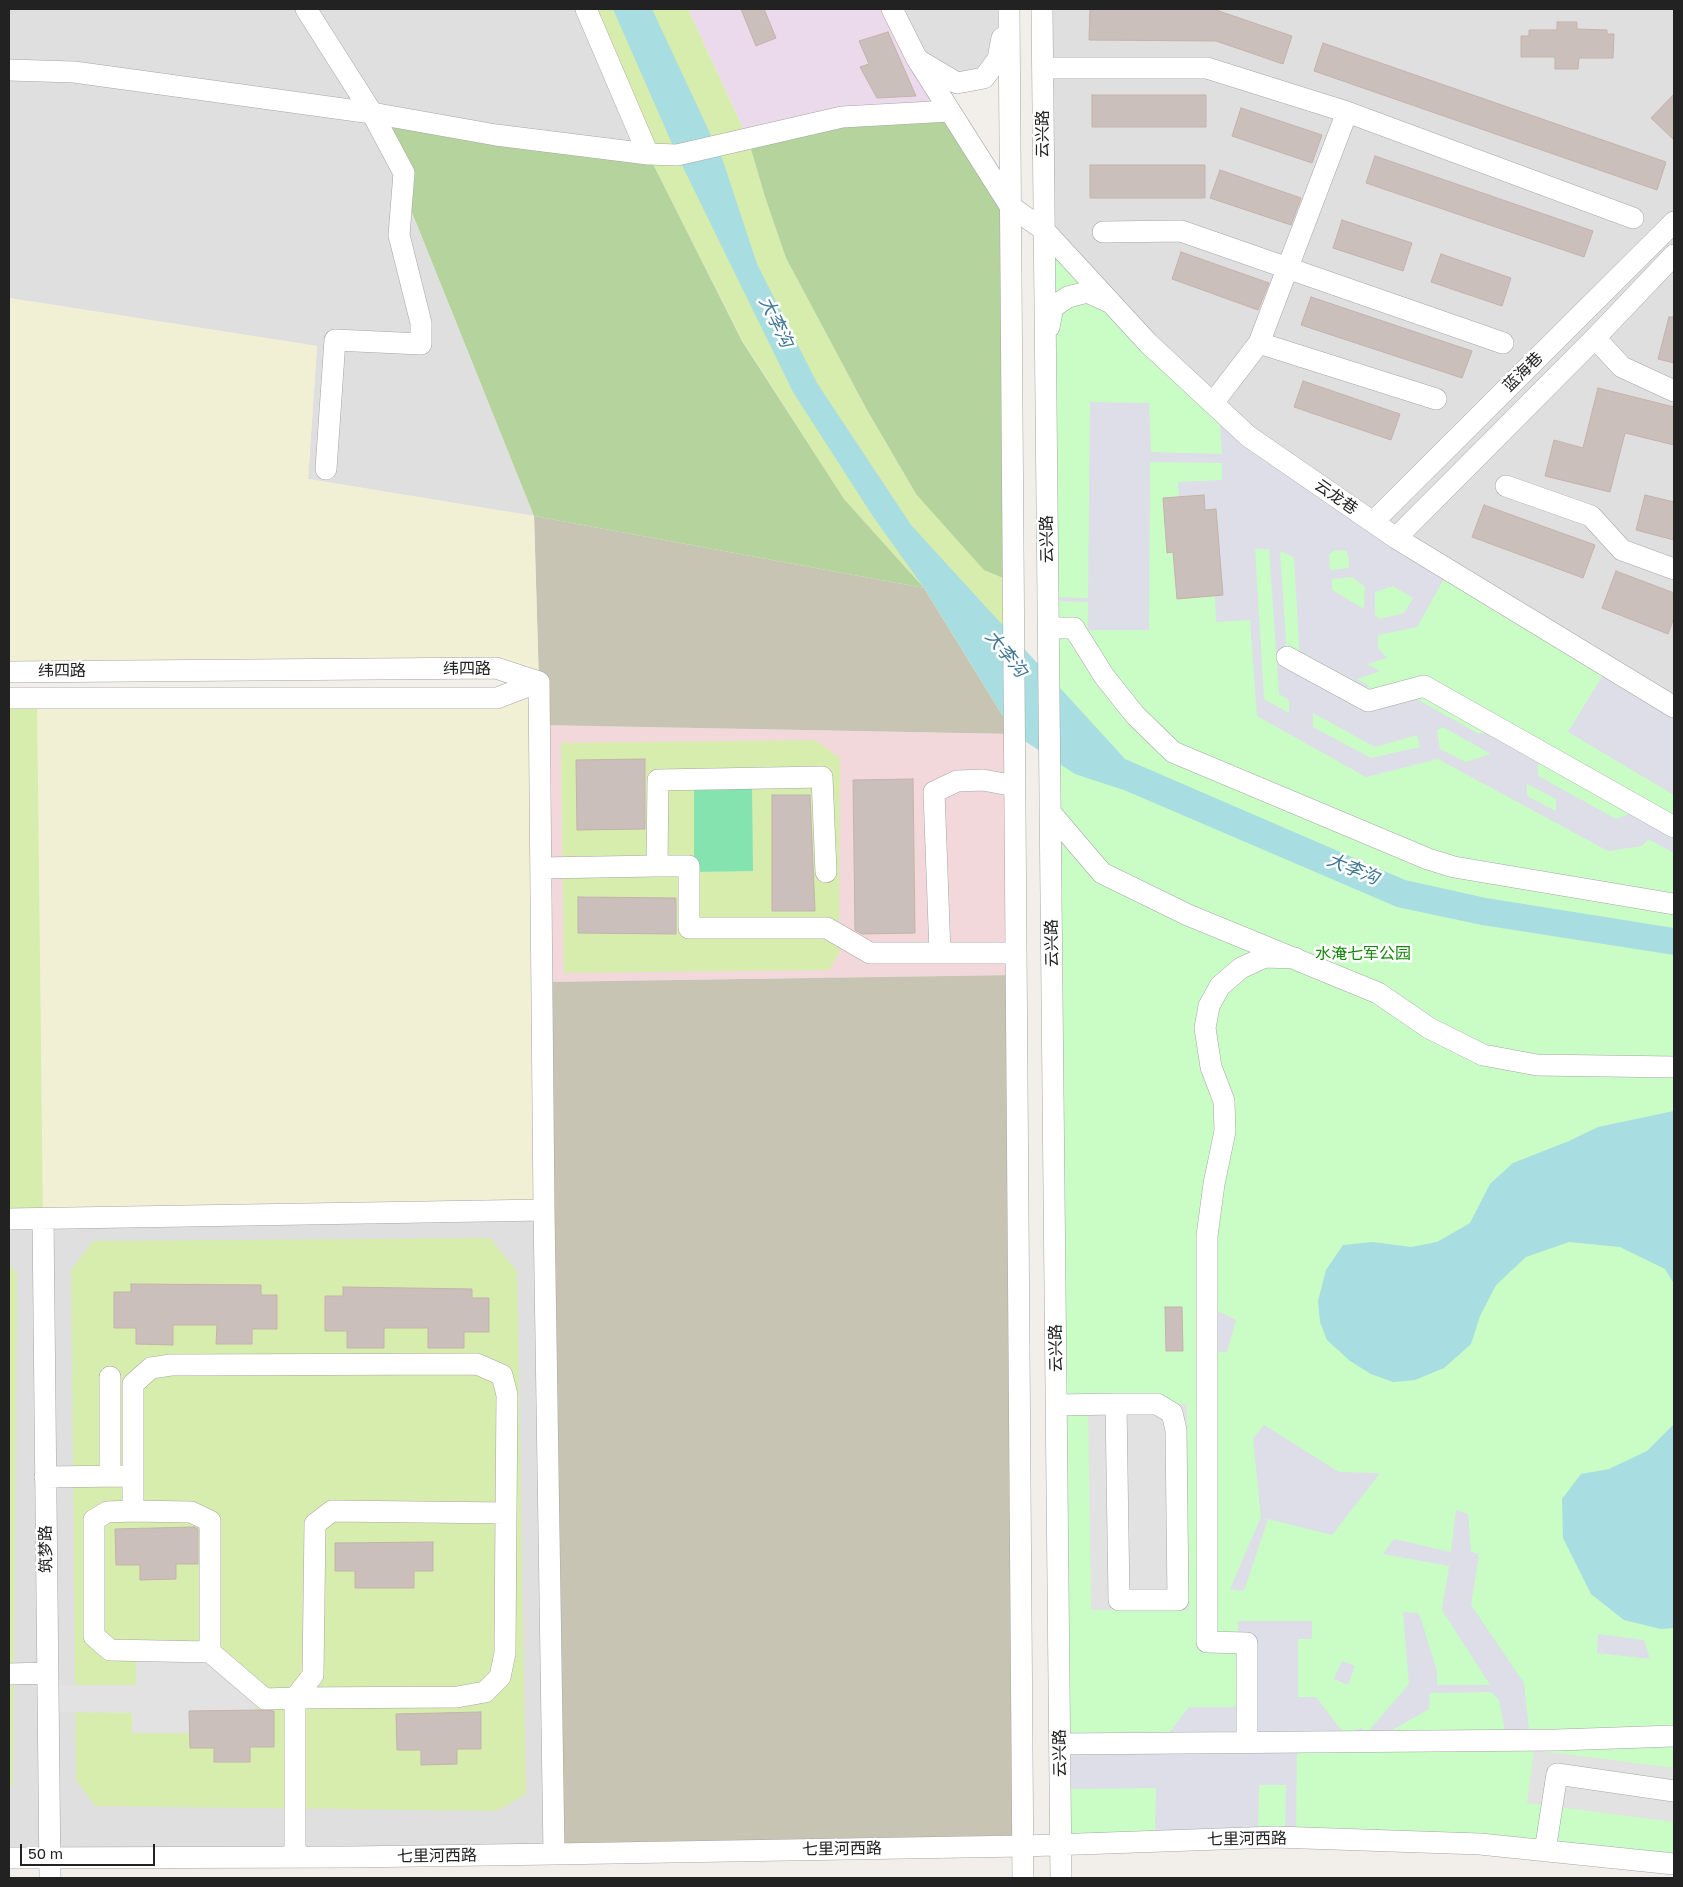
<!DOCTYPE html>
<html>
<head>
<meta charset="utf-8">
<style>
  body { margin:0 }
  #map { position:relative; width:1683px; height:1887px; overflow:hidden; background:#f2eee9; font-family:"Golos Text",sans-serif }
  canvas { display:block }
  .frame { position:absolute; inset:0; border:10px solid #222; pointer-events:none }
  .scale { position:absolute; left:20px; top:1844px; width:135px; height:22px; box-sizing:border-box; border:2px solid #222; border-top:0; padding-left:6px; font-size:15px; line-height:18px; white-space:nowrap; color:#222; -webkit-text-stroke:4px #fff; paint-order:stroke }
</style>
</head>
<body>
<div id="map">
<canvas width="1683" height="1887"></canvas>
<div class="frame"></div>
<div class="scale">50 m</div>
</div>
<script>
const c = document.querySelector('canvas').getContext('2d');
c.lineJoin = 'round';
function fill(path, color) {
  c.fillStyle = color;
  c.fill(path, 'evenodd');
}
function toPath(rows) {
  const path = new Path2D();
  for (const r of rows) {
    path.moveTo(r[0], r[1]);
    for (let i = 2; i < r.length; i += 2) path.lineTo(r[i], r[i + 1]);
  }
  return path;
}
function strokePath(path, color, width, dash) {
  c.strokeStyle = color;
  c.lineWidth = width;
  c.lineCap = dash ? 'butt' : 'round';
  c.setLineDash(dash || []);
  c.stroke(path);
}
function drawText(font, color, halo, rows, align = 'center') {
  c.font = font + ' "Golos Text","Noto Sans SC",sans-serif';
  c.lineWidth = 5;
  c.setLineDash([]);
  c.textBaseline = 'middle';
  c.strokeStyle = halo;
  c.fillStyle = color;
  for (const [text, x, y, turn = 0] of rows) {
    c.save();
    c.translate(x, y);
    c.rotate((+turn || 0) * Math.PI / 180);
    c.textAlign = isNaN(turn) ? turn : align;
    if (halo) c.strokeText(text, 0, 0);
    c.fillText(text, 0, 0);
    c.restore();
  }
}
const residential = toPath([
  [9,9,587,9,648,154,372,114,534,516,308,479,317,346,9,298],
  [894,9,1008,9,998,59,957,83,917,59],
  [1041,9,1674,9,1674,707,1248,436,1044,230],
  [544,1210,554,1854,9,1854,9,1219]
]);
const commercial = toPath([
  [540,725,1014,734,1016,975,542,982]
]);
const industrial = toPath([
  [688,9,892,9,950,111,748,139]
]);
const construction = toPath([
  [534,516,924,588,1014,734,540,725],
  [1016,975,1023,1846,554,1854,542,982]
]);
const farmland = toPath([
  [9,298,317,346,308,479,534,516,539,682,544,1210,43,1219,37,698,496,698,538,683,496,668,9,672]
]);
const grass = toPath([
  [587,9,688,9,748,139,765,197,786,258,867,410,916,494,1013,582,1014,734,924,588,844,499,742,340,648,154],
  [9,698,37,698,43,1219,9,1219],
  [815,740,840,758,839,954,829,970,564,973,561,743],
  [490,1238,517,1271,526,1794,497,1811,95,1806,76,1780,71,1270,93,1241],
  [9,1265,17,1273,13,1785,9,1789]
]);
const forest = toPath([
  [950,111,1010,206,1013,582,984,570,916,494,867,410,786,258,765,197,748,139],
  [372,113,648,154,742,341,844,499,924,588,534,516]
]);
const park = toPath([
  [1044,230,1248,436,1674,707,1674,1864,1480,1844,1061,1844]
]);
const pitch = toPath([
  [694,786,752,786,753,871,694,872]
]);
const parking = toPath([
  [1187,1404,1189,1610,1091,1610,1088,1405],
  [136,1650,210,1652,254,1690,255,1710,190,1733,132,1733,132,1713,48,1712,48,1685,136,1685],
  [1534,1750,1674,1768,1674,1822,1527,1803]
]);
const plaza = toPath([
  [1090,402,1149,403,1151,452,1222,454,1219,410,1449,570,1417,627,1378,635,1378,648,1387,658,1367,664,1380,671,1357,679,1370,686,1356,693,1404,692,1479,734,1499,728,1529,746,1524,755,1538,763,1538,776,1616,819,1642,809,1674,827,1674,853,1648,839,1642,846,1608,851,1438,759,1366,777,1257,716,1250,620,1216,622,1215,596,1223,595,1216,509,1205,510,1179,497,1178,482,1222,480,1222,463,1150,462,1149,630,1088,630,1088,602,1048,601,1048,597,1088,598],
  [1255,549,1269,549,1279,694,1289,700,1289,713,1264,699],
  [1336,550,1346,551,1349,558,1349,568,1330,570,1329,554],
  [1280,551,1294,557,1300,663,1287,657],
  [1353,577,1365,587,1364,609,1332,590,1332,579],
  [1393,586,1413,598,1404,613,1379,619,1375,615,1375,592],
  [1313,713,1375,747,1417,735,1420,747,1371,758,1313,727],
  [1443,727,1491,754,1466,762,1440,749,1437,730],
  [1527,784,1556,799,1556,811,1527,796],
  [1608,667,1674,707,1674,795,1568,732],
  [1207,1305,1236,1320,1227,1352,1207,1352],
  [1264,1425,1339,1472,1380,1473,1332,1535,1268,1519,1244,1591,1230,1589,1261,1517,1253,1439],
  [1456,1510,1468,1514,1471,1552,1479,1554,1471,1605,1524,1683,1530,1740,1507,1740,1499,1700,1491,1692,1430,1693,1429,1709,1373,1741,1297,1742,1296,1838,1285,1838,1286,1785,1259,1785,1258,1838,1155,1841,1156,1788,1061,1789,1060,1744,1161,1743,1189,1707,1234,1707,1247,1695,1238,1643,1238,1621,1312,1621,1312,1639,1298,1639,1298,1697,1316,1697,1345,1735,1361,1728,1367,1733,1409,1684,1403,1612,1419,1613,1437,1671,1437,1685,1490,1685,1442,1610,1449,1566,1383,1554,1394,1539,1451,1552],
  [1598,1634,1644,1640,1650,1659,1597,1653],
  [1342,1661,1355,1666,1348,1685,1334,1679]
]);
const water = toPath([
  [613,9,652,9,723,161,757,264,817,383,911,525,1125,759,1405,880,1486,898,1674,928,1674,955,1482,925,1397,907,1124,790,1075,774,1014,734,924,588,872,515,793,392,677,155],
  [1674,1111,1674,1284,1665,1269,1620,1247,1569,1242,1526,1257,1496,1285,1480,1316,1471,1344,1444,1368,1415,1380,1393,1382,1371,1374,1350,1361,1327,1340,1320,1322,1318,1301,1326,1270,1343,1245,1373,1242,1411,1247,1437,1242,1470,1223,1490,1184,1513,1163,1569,1141,1598,1127],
  [1674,1424,1674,1628,1661,1629,1624,1620,1591,1594,1563,1538,1562,1499,1581,1474,1609,1469,1647,1451]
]);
const building = toPath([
  [741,9,764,9,776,38,756,46,741,9],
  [1090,9,1213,9,1292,36,1283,64,1216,41,1089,40,1090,9],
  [1557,22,1577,22,1577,29,1607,30,1607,34,1614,34,1613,58,1579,58,1578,69,1555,69,1555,57,1521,57,1521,36,1529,36,1529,30,1557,30,1557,22],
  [888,32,916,96,877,98,860,67,869,64,859,41,888,32],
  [1323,43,1666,162,1657,190,1314,71,1323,43],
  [1674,94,1674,140,1651,118,1674,94],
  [1092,95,1206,95,1206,127,1092,127,1092,95],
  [1241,108,1322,135,1312,163,1232,136,1241,108],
  [1375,156,1593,231,1584,257,1366,183,1375,156],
  [1090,165,1205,165,1205,198,1090,198,1090,165],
  [1220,170,1301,198,1291,225,1210,198,1220,170],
  [1342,220,1412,243,1403,271,1333,248,1342,220],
  [1181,252,1269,283,1258,310,1172,279,1181,252],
  [1441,254,1511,278,1502,306,1431,282,1441,254],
  [1311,297,1472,351,1462,378,1301,325,1311,297],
  [1669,317,1674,317,1674,363,1658,359,1669,317],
  [1303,381,1400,414,1391,440,1294,407,1303,381],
  [1598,388,1674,407,1674,445,1625,433,1610,492,1545,476,1554,440,1583,448,1598,388],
  [1204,495,1205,510,1216,509,1223,595,1177,599,1173,552,1167,553,1163,498,1204,495],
  [1645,495,1674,502,1674,540,1636,530,1645,495],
  [1484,505,1595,545,1583,578,1472,537,1484,505],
  [1616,571,1674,593,1674,618,1668,634,1602,608,1616,571],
  [645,759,645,829,577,830,576,760,645,759],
  [913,779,915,933,862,934,855,930,853,780,913,779],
  [772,795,810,795,815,911,772,911,772,795],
  [578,897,676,898,676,934,578,933,578,897],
  [131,1284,261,1285,261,1295,277,1295,277,1329,252,1329,252,1344,216,1344,217,1325,173,1325,173,1345,136,1344,136,1328,114,1328,114,1292,131,1292,131,1284],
  [343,1287,472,1289,472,1298,489,1298,489,1332,464,1332,464,1348,428,1348,428,1328,384,1328,384,1348,347,1348,347,1331,325,1331,325,1296,343,1296,343,1287],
  [1165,1307,1182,1307,1183,1351,1166,1351,1165,1307],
  [194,1527,198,1529,198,1564,176,1564,176,1579,140,1580,140,1565,116,1565,115,1529,194,1527],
  [433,1542,433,1571,414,1571,414,1588,355,1588,355,1571,335,1571,335,1543,433,1542],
  [262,1710,274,1711,274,1747,250,1747,250,1762,214,1762,214,1748,190,1748,189,1711,262,1710],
  [481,1712,481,1749,457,1749,457,1764,421,1765,421,1750,397,1750,396,1714,481,1712]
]);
const minor = toPath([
  [306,9,372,113,496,135,648,154,677,155,842,117,950,111],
  [586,9,648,154],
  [892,9,917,59,1010,206,1044,230,1148,343,1248,436,1396,538,1674,707],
  [1009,9,1023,1878],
  [1042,9,1061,1878],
  [920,61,957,83,984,78,998,59,1002,38],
  [1043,68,1207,68,1347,112],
  [9,70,74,72,372,113,404,173,399,235,421,323,421,344,335,340,326,469],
  [1103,232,1181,231,1503,343],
  [1049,327,1053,307,1068,297,1087,292,1109,302],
  [1595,338,1622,367,1674,391],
  [1259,343,1436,399],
  [1213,403,1259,343,1347,112,1633,218],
  [1506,486,1591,516,1622,550,1674,569],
  [1373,522,1674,222],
  [1396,538,1595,338,1674,255],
  [1048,628,1074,628,1104,676,1135,715,1173,752,1428,859,1454,867,1674,904],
  [1287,657,1368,701,1424,686,1674,827],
  [9,672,496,668,539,682],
  [539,682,544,1210,554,1854],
  [9,698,497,698,539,682],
  [1050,812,1102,873,1188,915,1378,993,1429,1028,1483,1055,1537,1065,1674,1067],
  [657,866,689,866,689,928,827,928,870,953,1016,953],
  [541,868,657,866,658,780,822,777,826,872],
  [940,953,934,792,957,781,983,780,1015,786],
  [9,1219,544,1210],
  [43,1219,50,1878],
  [110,1377,110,1476],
  [1057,1405,1116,1404,1157,1404,1172,1413,1176,1430,1178,1600,1119,1600,1116,1404],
  [45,1477,125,1476],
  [133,1511,191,1512,210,1521,210,1652],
  [9,1674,47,1673],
  [1247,1742,1247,1643,1207,1642,1207,1236,1214,1184,1225,1131,1224,1101,1211,1067,1205,1028,1209,1006,1220,986,1241,968,1265,957,1295,958],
  [1060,1744,1557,1740,1674,1736],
  [1545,1851,1557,1774,1674,1791],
  [295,1857,295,1698,457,1697,485,1692,500,1677,505,1653,506,1513,507,1395,502,1375,477,1364,171,1365,151,1368,133,1384,133,1511,107,1512,94,1520,94,1636,110,1650,210,1652,265,1699,295,1698,313,1675,315,1524,332,1511,506,1513],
  [9,1858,351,1857,554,1854,1023,1846,1276,1837,1480,1844,1674,1864]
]);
const streetNames = [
  ["云兴路",1043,134,-90],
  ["蓝海巷",1523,372,-45],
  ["云龙巷",1336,497,35],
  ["云兴路",1047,539,-91],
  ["纬四路",467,669],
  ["纬四路",62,671],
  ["云兴路",1052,943,-91],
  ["云兴路",1056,1348,-91],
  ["筑梦路",46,1549,-91],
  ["云兴路",1060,1753,-91],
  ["七里河西路",1247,1839,-1],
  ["七里河西路",842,1849,-1],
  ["七里河西路",437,1856,-1]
];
const parkNames = [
  ["水淹七军公园",1363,954]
];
const waterNames = [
  ["大李沟",776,322,64],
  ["大李沟",1006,654,51],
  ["大李沟",1353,869,22]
];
fill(residential, '#e0dfdf');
fill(commercial, '#f3d8db');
fill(industrial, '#ebdaeb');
fill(construction, '#c8c4b3');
fill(farmland, '#f1efd4');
fill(grass, '#d7edae');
fill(forest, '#b5d39c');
fill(park, '#cafcc6');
fill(pitch, '#85e3b0');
fill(parking, '#e2e2e2');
fill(plaza, '#dddee8');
fill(water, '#a8dde1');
fill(building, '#cabfbb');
strokePath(building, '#c5b2aa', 1);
strokePath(minor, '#a6a6a6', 22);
strokePath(minor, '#fff', 21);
drawText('16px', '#222', '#fff', streetNames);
drawText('16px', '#118808', '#fff', parkNames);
drawText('italic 18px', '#3f7795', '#fff', waterNames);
</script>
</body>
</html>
